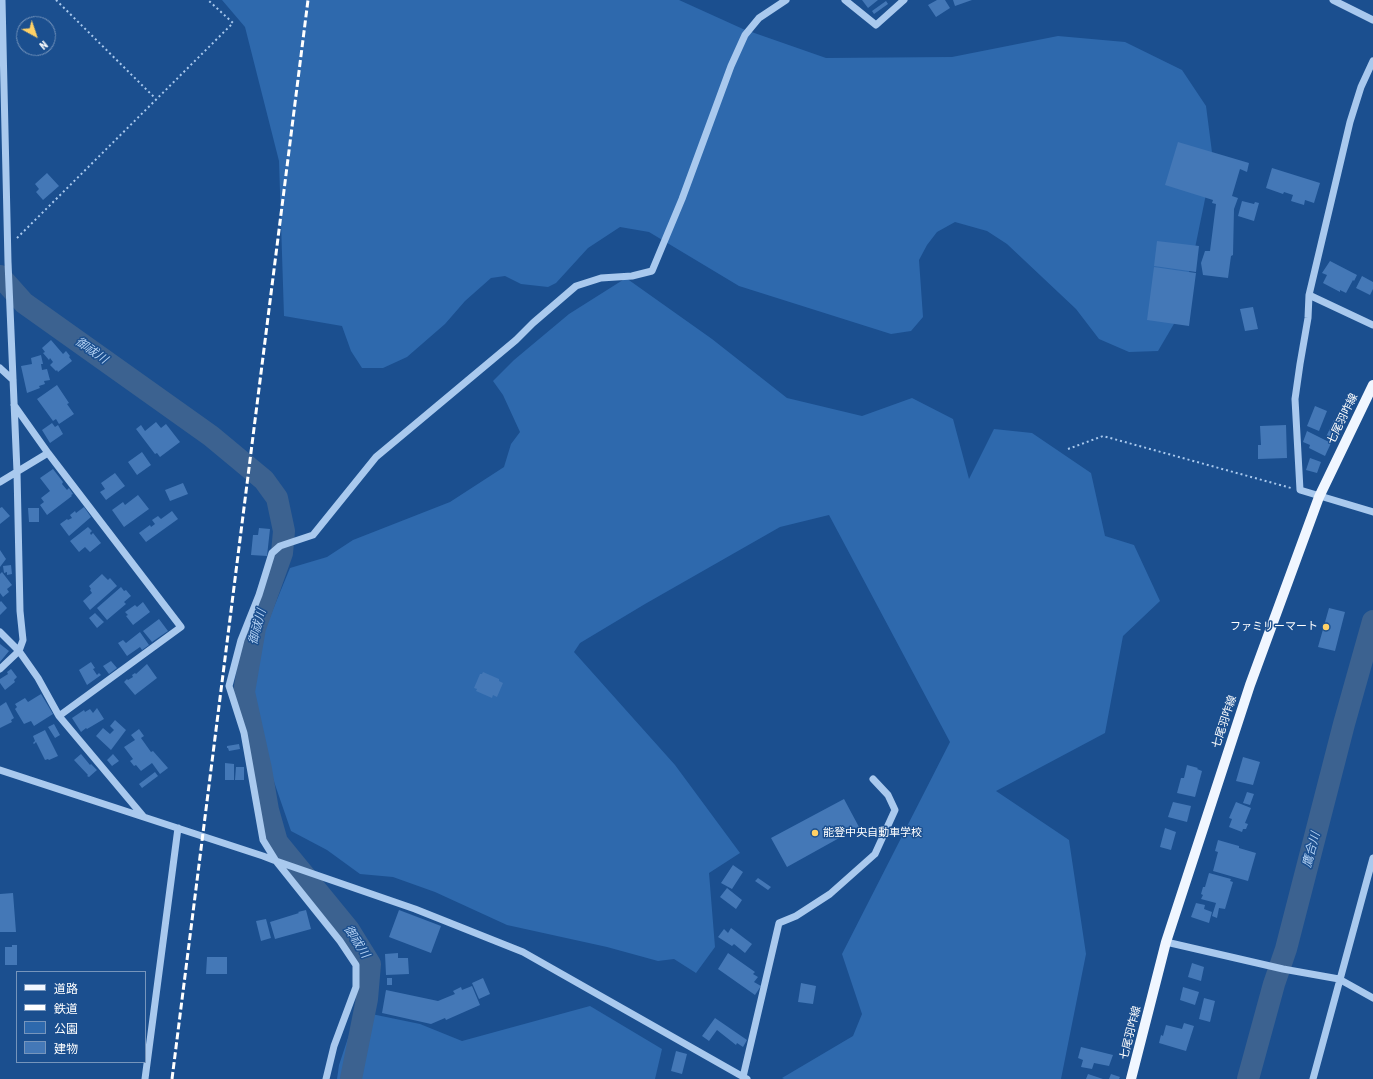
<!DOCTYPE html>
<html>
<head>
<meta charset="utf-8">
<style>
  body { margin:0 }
  #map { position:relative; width:1373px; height:1079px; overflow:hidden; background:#1b4f8f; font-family:"Roboto Condensed","Noto Sans JP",sans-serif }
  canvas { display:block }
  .legend { position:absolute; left:16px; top:971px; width:130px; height:92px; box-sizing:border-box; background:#1b4f8f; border:1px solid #7695bc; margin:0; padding:5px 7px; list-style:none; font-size:12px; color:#fff }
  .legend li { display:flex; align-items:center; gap:8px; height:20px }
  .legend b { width:20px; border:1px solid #7695bc }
  .north { position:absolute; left:16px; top:16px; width:40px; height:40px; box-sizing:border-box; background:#1b4f8f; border:1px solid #7695bc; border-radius:50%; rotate:140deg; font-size:11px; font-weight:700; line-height:16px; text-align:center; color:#fff }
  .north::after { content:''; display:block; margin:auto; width:14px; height:18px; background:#ffd166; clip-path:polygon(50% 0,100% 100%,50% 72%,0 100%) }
</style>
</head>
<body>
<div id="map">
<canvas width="1373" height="1079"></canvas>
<ul class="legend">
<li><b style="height:5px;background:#f0f6ff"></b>道路</li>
<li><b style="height:5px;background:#fff"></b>鉄道</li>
<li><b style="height:11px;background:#2e69ad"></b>公園</li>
<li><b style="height:11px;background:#4478b7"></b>建物</li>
</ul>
<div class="north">N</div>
</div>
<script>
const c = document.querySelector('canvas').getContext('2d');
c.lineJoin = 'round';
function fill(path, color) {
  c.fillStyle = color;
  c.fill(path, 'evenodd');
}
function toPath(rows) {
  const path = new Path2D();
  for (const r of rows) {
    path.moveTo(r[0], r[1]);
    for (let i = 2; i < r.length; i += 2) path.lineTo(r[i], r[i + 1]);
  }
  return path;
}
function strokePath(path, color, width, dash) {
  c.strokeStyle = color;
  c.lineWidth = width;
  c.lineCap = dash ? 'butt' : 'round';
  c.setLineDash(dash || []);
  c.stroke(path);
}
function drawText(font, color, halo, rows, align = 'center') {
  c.font = font + ' "Roboto Condensed","Noto Sans JP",sans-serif';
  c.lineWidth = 3;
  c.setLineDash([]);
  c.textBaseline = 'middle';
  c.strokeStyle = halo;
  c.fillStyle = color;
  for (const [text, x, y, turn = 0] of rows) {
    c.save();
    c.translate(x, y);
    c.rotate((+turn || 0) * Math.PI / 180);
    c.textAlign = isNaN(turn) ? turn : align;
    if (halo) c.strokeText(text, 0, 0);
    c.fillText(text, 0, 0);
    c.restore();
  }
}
const green = toPath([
  [222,0,679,0,743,29,826,58,952,57,1058,36,1125,42,1182,70,1206,106,1213,160,1195,248,1178,317,1158,351,1129,352,1099,339,1076,309,1007,244,987,231,955,222,937,232,927,245,919,260,923,317,911,331,891,334,739,286,649,232,620,227,588,248,556,283,548,287,521,284,505,276,491,278,465,301,445,324,407,357,383,368,362,368,351,351,342,326,284,316,279,161,245,27],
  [626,278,712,339,787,398,862,416,912,398,953,419,969,479,994,429,1032,433,1091,473,1105,536,1134,545,1160,601,1123,636,1105,733,996,791,1069,840,1086,954,1061,1079,784,1079,782,1078,853,1036,862,1014,842,954,950,742,829,515,780,527,645,604,580,643,574,652,675,765,740,853,709,873,715,947,696,973,674,959,658,961,607,947,507,925,435,892,393,877,360,874,327,850,291,831,261,744,252,688,260,641,290,568,327,557,353,540,450,502,504,467,511,444,520,432,503,395,493,381,514,360,569,314],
  [590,1006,662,1049,655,1079,337,1079,339,1065,357,1011,420,1024,462,1041]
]);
const river = toPath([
  [0,276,24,303,211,436,264,480,277,498,284,531,282,553,255,628,244,692,261,769,268,810,277,842,349,930,370,964,367,999,351,1079],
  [1248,1079,1274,984,1286,949,1344,724,1373,621]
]);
const building = toPath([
  [862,0,878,0,868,8],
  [937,0,945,0,950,8,936,17,928,5],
  [953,0,972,0,955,6],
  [886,1,888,4,874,14,872,11],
  [1178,142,1249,163,1247,172,1240,169,1232,196,1238,198,1234,209,1233,255,1231,256,1228,278,1203,275,1201,263,1205,251,1210,251,1216,204,1212,203,1213,200,1165,185],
  [1272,168,1320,183,1314,203,1305,200,1304,205,1291,201,1293,195,1284,192,1283,194,1266,188],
  [47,173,59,186,43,200,36,192,39,189,35,184],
  [1242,201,1254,204,1255,202,1259,203,1254,221,1238,216],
  [1157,241,1199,246,1196,272,1154,266],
  [1330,261,1357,275,1354,281,1353,280,1346,293,1340,290,1340,292,1323,283,1327,275,1322,273],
  [1154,267,1196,273,1189,326,1147,320],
  [1362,276,1373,282,1373,289,1370,295,1356,288],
  [1253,307,1258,329,1245,331,1240,309],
  [51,340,63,354,66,351,70,356,69,357,72,361,58,372,57,370,56,371,50,365,53,362,50,358,49,360,43,353,45,352,42,348],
  [41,355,43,364,41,364,42,370,47,369,50,380,44,381,45,384,39,386,40,388,27,393,21,366,32,364,31,358],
  [57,385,69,403,67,404,74,414,59,424,56,419,53,421,37,399],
  [1315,406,1327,411,1319,431,1307,426],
  [1334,420,1341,423,1333,441,1326,437],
  [156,422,161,428,166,424,180,442,160,457,157,453,155,454,136,429,141,425,145,431],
  [52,423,55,427,58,425,63,434,50,443,42,430],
  [1286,425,1287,458,1258,459,1258,445,1261,445,1260,426],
  [1307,431,1331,443,1325,456,1309,448,1310,445,1303,442],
  [142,452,151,465,137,475,128,462],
  [1310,458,1321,462,1317,473,1306,470],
  [53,469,63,482,62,484,67,490,69,488,73,494,71,495,72,496,47,515,40,505,44,502,41,498,50,491,40,478],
  [115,473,125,486,106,500,100,492,105,489,101,483],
  [183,483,188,494,170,501,165,490],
  [138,495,149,509,124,527,112,510,123,502,125,505],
  [2,507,10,516,0,524,0,508],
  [84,507,91,517,69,536,60,524,67,519,68,520,72,518,70,515,75,511,76,513],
  [28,508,39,508,39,522,29,522],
  [172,511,178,519,146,542,139,533,150,525,151,527,155,524,152,520,158,516,161,519],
  [88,527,92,531,90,533,91,535,93,533,101,543,90,552,85,547,79,552,70,541],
  [259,528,270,529,267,556,251,555,253,535,258,535],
  [0,550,6,559,0,567],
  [11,565,12,574,7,575,7,572,4,573,3,566],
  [2,572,12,585,7,589,9,592,3,597,0,593,0,574],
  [102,574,108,580,110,578,117,586,90,610,83,601,92,593,90,590,91,589,89,586],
  [121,587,124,591,126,590,131,596,124,602,126,604,107,620,97,608],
  [1,601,7,608,0,615,0,602],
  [143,602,150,612,133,625,126,616,128,615,125,612,135,605,137,607],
  [1329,608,1345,612,1335,651,1318,647],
  [95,613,104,622,97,628,89,618],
  [159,619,168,631,152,642,143,631],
  [140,632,149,645,142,650,140,647,127,656,118,643,123,640,126,643],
  [0,644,9,651,0,662],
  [111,661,117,668,109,674,103,666],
  [91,662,95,668,93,669,97,675,99,673,101,675,87,685,79,670],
  [147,664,157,678,135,695,124,682,127,679,128,680,133,677,132,675,135,673,136,674],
  [11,669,17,677,14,680,15,682,5,690,0,683,0,679,8,674,7,672],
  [483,672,499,679,499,681,503,683,497,697,493,695,492,698,476,691,477,689,474,688,480,674,482,674],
  [41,694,53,714,34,726,31,721,24,724,15,709,17,707,15,704,25,698,28,702],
  [6,702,14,718,11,720,12,722,0,728,0,706],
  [97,708,104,719,87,729,86,728,81,732,72,718,84,710,85,712,90,709,93,713],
  [115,720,126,730,111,750,96,736,103,728,110,734,114,730,110,726],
  [54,724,60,735,55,738,48,727],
  [139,729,144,736,141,738,151,752,153,751,168,768,160,774,152,763,141,771,136,765,134,766,130,761,133,759,124,747,135,740,131,735],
  [45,730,58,756,49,760,48,759,45,760,36,742,34,744,33,743,35,741,33,736],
  [239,744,240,749,229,751,228,748,227,748,227,746],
  [81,754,90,765,91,764,97,770,89,777,87,776,88,775,74,760],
  [113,754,119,761,112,766,107,760],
  [1243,757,1260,762,1253,785,1236,781],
  [225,763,234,764,234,780,225,780],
  [1187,765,1198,768,1197,769,1202,771,1195,797,1177,793,1181,778,1184,778],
  [236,767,244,767,244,780,235,780],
  [155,772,158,776,142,788,139,784],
  [1247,792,1254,794,1250,805,1243,803],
  [844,799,859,827,787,867,771,838],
  [1173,802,1191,806,1187,822,1168,817],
  [1236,802,1251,808,1245,823,1248,824,1246,829,1243,829,1242,832,1229,827,1232,819,1229,818],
  [1165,828,1176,832,1171,850,1160,847],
  [1218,840,1239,846,1239,848,1256,853,1248,881,1213,871,1218,852,1215,851],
  [733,865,743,872,732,889,721,883],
  [1209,873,1231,879,1230,881,1233,882,1225,909,1219,908,1217,918,1212,916,1216,903,1201,899,1203,895,1201,894,1203,887,1205,887],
  [758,878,771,887,768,890,755,881],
  [727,888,742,900,736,909,720,897],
  [13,893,16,932,0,932,0,894],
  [1196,903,1205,905,1204,909,1212,912,1209,923,1191,917],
  [306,910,311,929,275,939,270,922,299,913,298,912],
  [399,910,441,926,431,953,389,937],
  [266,919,271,938,261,941,256,921],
  [731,928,752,944,745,953,734,944,732,946,718,937,724,929,728,933],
  [12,945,17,945,17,965,5,965,5,947,12,947],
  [398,953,398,958,408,958,409,974,386,975,385,954],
  [728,953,755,972,753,974,758,977,754,982,761,986,755,995,718,969],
  [207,957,227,957,227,974,206,974],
  [1192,963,1204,967,1201,981,1188,977],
  [387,978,392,978,392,985,387,985],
  [483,978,490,994,479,999,472,983],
  [801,983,816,986,813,1004,798,1002],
  [472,986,480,1005,446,1020,445,1018,431,1024,382,1013,386,990,438,1001,455,994,453,991,461,987,462,990],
  [1183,987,1199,992,1195,1005,1180,1000],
  [1204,998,1215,1001,1210,1022,1199,1019],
  [715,1018,747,1040,743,1047,737,1043,736,1045,717,1030,709,1041,702,1036],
  [1184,1023,1194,1026,1186,1051,1159,1043,1161,1035,1163,1036,1166,1025,1182,1029],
  [1081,1047,1113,1055,1109,1066,1094,1063,1092,1069,1081,1067,1083,1060,1078,1058],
  [676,1051,687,1054,682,1074,671,1071],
  [1088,1074,1103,1079,1086,1079],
  [1111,1074,1120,1077,1119,1079,1109,1079]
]);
const path = toPath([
  [56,0,154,97],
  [17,238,233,23,208,0],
  [1068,449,1103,436,1291,488]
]);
const minor = toPath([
  [845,0,876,25,904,0],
  [1333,0,1373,20],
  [1373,61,1361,87,1350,122,1309,295,1373,325],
  [1309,295,1308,318,1300,364,1295,399,1300,490,1373,512],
  [0,368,13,380],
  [14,405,48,453],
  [0,482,48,453,181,627,59,716],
  [0,632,19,651,38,678,59,716,143,816],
  [0,669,19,651,23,640,20,611,17,472,8,262,2,0],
  [0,770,263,856,276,861,415,909,523,952,747,1079],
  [1166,942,1283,969,1339,979,1373,998],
  [743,1077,779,923,796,916,830,894,875,854,895,810,888,795,873,779],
  [145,1079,178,828],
  [326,1079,334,1046,356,987,356,965,340,941,276,861,263,840,244,733,229,686,241,640,259,595,272,553,280,546,313,535,376,457,516,340,533,323,576,286,601,278,632,276,652,271,682,199,731,66,745,35,759,18,786,0],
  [1313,1079,1373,858]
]);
const major = toPath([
  [1131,1079,1166,942,1250,685,1319,497,1373,385]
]);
const rail = toPath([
  [172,1079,308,0]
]);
const markers = [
  [1326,627,4,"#ffd166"],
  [815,833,4,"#ffd166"]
];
const streetNames = [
  ["七尾羽咋線",1343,419,-64],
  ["七尾羽咋線",1225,722,-72],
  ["七尾羽咋線",1131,1033,-76]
];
const poiNames = [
  ["ファミリーマート",1318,627],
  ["能登中央自動車学校",823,833,"left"]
];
const waterNames = [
  ["御祓川",91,351,35],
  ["御祓川",258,627,-75],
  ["鷹合川",1312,850,-75],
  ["御祓川",356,942,57]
];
fill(green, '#2e69ad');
strokePath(river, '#3c6290', 22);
fill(building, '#4478b7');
strokePath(path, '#a9c9ee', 2, [2, 3]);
strokePath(minor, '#a9c9ee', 7);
strokePath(major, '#f0f6ff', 10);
strokePath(rail, '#fff', 3, [7, 3]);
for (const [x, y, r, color] of markers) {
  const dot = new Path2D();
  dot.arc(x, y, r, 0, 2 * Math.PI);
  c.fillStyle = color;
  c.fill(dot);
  strokePath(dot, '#1b4f8f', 1.5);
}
drawText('11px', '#fff', '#1b4f8f', streetNames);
drawText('11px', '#fff', '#1b4f8f', poiNames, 'right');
drawText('italic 12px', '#b5d3f5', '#1b4f8f', waterNames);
</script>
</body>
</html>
